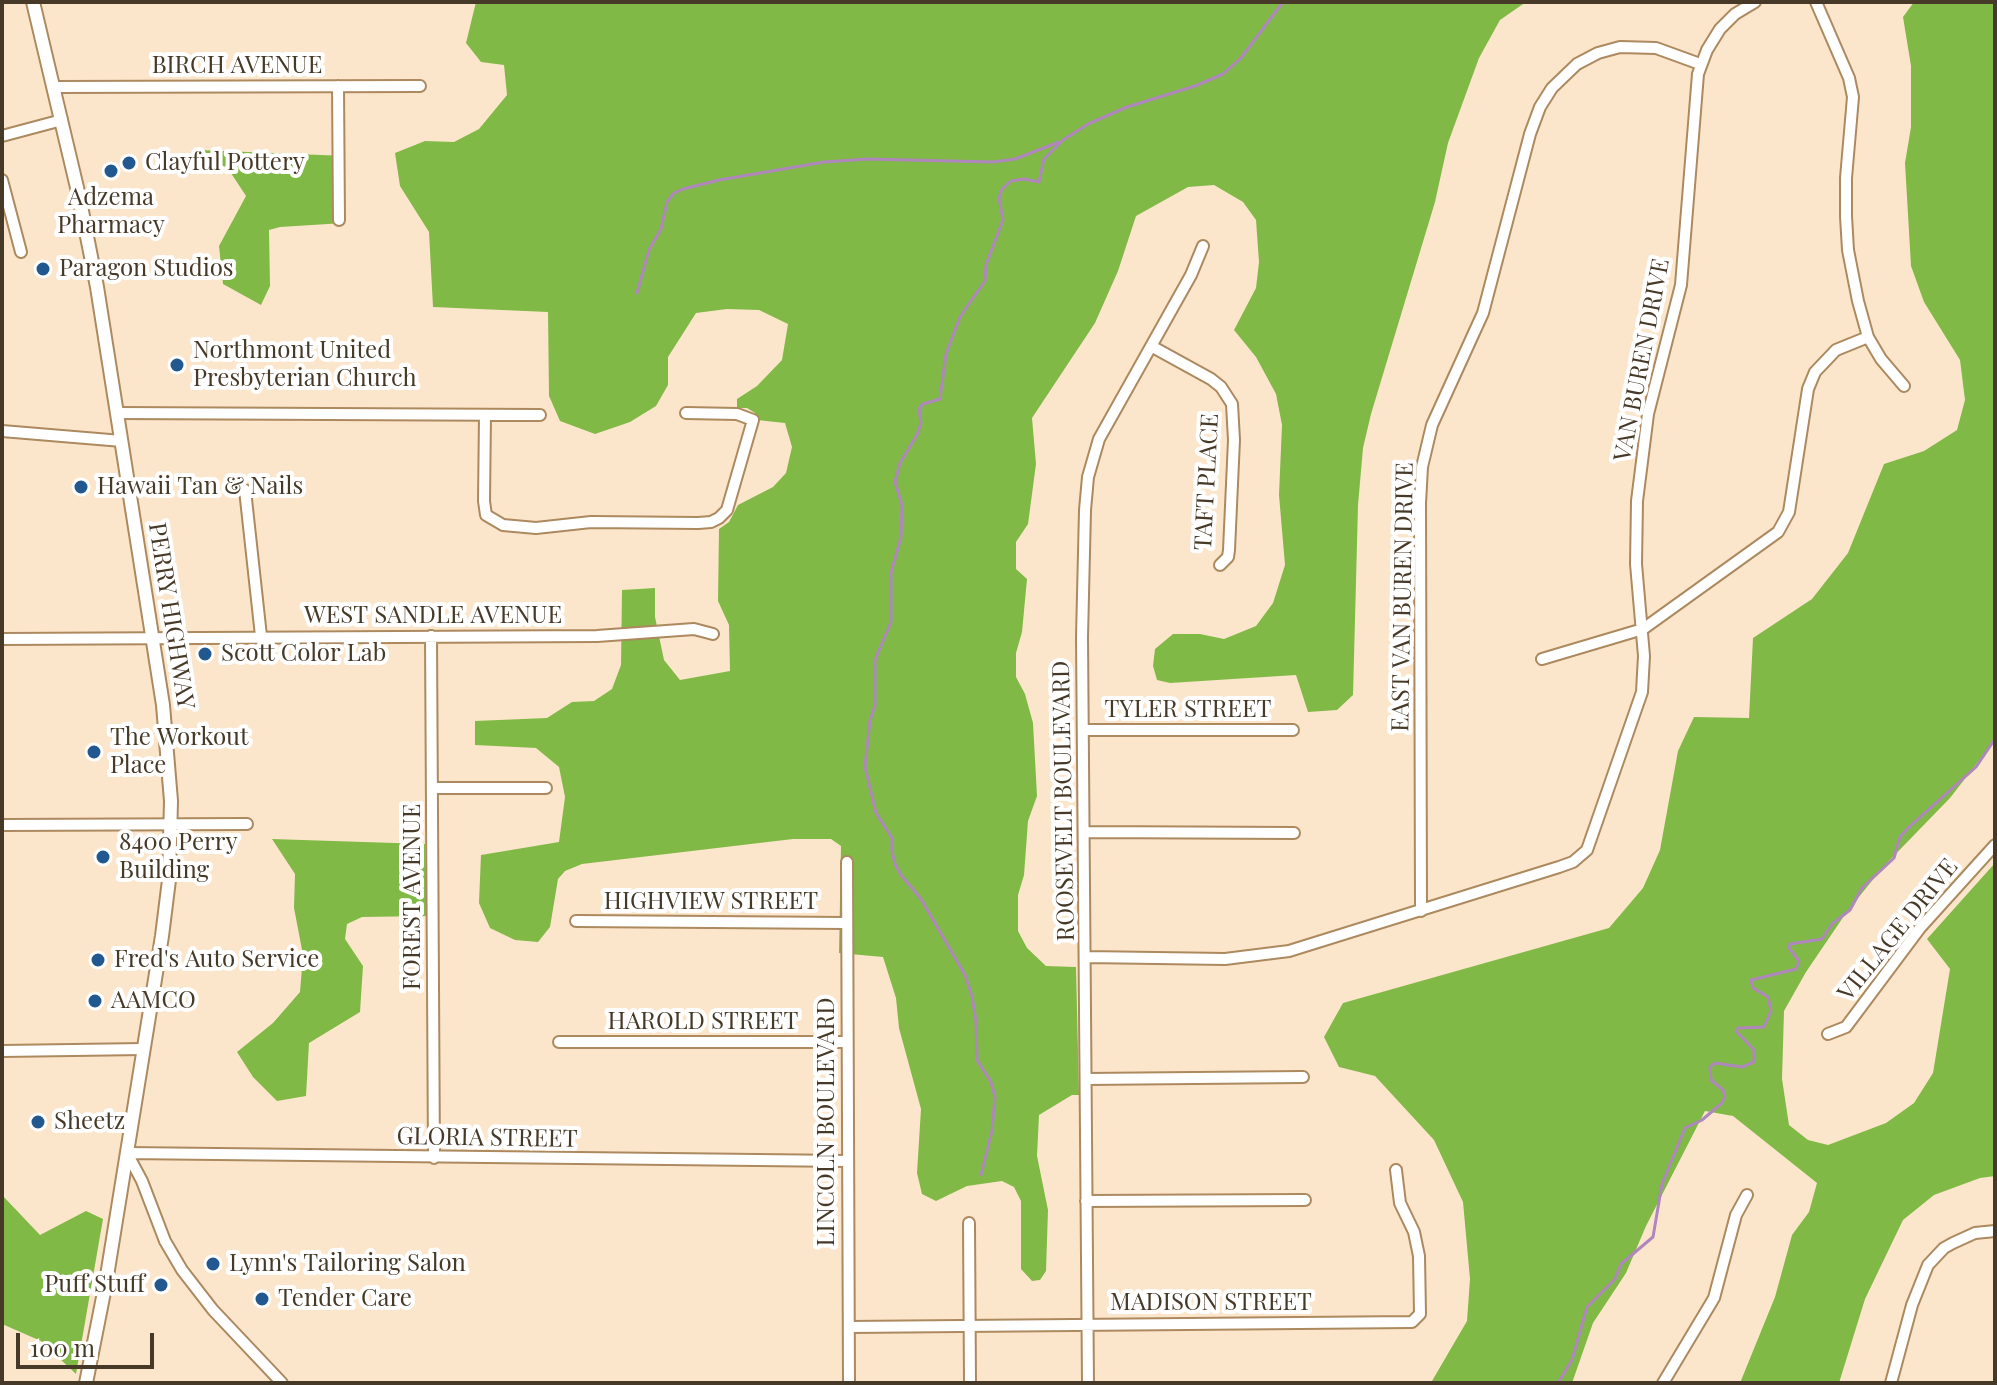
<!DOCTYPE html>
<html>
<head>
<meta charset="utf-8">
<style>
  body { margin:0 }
  #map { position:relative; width:1997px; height:1385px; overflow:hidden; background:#fce6cb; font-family:"Playfair Display",serif }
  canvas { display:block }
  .frame { position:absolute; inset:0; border:4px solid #473927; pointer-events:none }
  .scale { position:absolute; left:16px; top:1333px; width:138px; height:36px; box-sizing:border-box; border:4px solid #473927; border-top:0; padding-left:10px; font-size:24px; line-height:28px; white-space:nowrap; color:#473927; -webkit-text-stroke:6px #fff; paint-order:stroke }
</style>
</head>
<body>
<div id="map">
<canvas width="1997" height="1385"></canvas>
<div class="frame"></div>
<div class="scale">100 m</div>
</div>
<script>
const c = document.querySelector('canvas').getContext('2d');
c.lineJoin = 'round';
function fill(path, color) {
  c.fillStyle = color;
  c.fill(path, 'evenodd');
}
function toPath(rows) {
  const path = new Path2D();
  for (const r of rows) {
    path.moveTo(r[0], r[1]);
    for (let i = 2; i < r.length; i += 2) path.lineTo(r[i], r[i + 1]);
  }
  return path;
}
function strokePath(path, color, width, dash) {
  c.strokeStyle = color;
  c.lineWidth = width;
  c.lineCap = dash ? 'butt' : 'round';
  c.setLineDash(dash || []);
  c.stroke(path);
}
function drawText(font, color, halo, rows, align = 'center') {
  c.font = font + ' "Playfair Display",serif';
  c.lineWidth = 8;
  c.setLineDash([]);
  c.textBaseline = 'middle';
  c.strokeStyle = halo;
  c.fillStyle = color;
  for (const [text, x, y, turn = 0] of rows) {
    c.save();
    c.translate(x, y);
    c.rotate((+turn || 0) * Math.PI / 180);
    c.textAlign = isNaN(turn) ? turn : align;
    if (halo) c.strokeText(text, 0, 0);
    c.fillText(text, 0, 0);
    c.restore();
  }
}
const forest = toPath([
  [476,2,1526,2,1500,20,1479,58,1448,143,1435,202,1371,414,1363,448,1358,505,1353,695,1337,710,1308,712,1296,675,1170,683,1157,680,1153,666,1155,649,1173,634,1200,634,1224,639,1256,626,1273,603,1285,565,1279,495,1282,425,1276,394,1256,357,1234,330,1256,288,1259,262,1256,220,1243,202,1214,185,1188,187,1136,216,1118,271,1095,323,1032,418,1036,464,1028,524,1016,542,1016,569,1027,579,1022,632,1016,653,1016,677,1025,694,1033,723,1037,796,1028,821,1024,875,1018,895,1018,931,1027,948,1046,966,1076,967,1079,1095,1072,1095,1039,1115,1037,1156,1048,1210,1046,1271,1040,1280,1032,1281,1021,1269,1021,1201,1014,1187,1002,1181,967,1186,936,1201,922,1194,917,1173,921,1109,899,1028,896,998,883,957,839,953,841,846,831,839,793,839,582,864,565,871,558,879,550,927,538,942,515,940,490,928,479,903,481,855,559,842,565,797,559,767,536,748,475,745,475,721,547,718,572,702,594,701,612,689,621,665,622,590,655,588,655,617,664,660,680,680,730,671,729,625,718,601,719,529,729,522,738,505,773,487,786,473,792,447,785,423,757,420,755,413,747,408,737,408,737,399,757,386,782,360,788,324,759,310,727,309,696,313,668,357,668,385,656,406,630,422,595,434,560,421,549,396,548,312,433,307,429,232,400,186,395,153,425,141,454,142,479,129,507,95,504,65,481,62,466,43],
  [1914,2,1995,2,1995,740,1950,798,1883,867,1846,913,1806,972,1784,1011,1782,1079,1789,1125,1808,1140,1828,1145,1886,1123,1914,1103,1933,1073,1950,969,1927,939,1995,863,1995,1176,1980,1178,1934,1195,1903,1220,1865,1299,1839,1383,1740,1383,1775,1297,1792,1235,1809,1212,1817,1183,1733,1116,1705,1111,1646,1226,1626,1273,1593,1323,1572,1383,1416,1383,1432,1381,1467,1321,1470,1279,1463,1202,1434,1140,1375,1076,1339,1067,1324,1037,1343,1003,1609,928,1643,888,1660,850,1678,751,1694,717,1749,718,1753,638,1812,599,1848,553,1884,464,1924,451,1957,430,1965,400,1960,360,1924,302,1911,266,1905,163,1911,127,1911,66,1903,17],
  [200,150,345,156,344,223,280,227,269,230,270,286,261,305,223,284,219,246,246,196,229,170],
  [272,839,425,844,427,916,362,917,347,924,345,939,363,966,360,1012,309,1043,306,1096,277,1101,253,1077,237,1052,273,1023,300,992,303,955,294,908,295,874],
  [2,1195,40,1235,86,1211,103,1219,76,1374,41,1341,2,1324]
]);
const stream = toPath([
  [637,293,649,250,661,229,667,202,674,193,683,189,719,180,824,162,867,159,993,162,1015,159,1059,142],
  [981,1175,992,1131,995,1097,991,1082,977,1060,976,1022,972,996,965,975,921,899,901,875,895,864,892,851,892,838,876,813,865,767,870,720,875,706,875,660,891,622,891,573,901,537,902,505,895,482,900,463,917,435,921,423,919,409,923,404,940,399,946,354,960,317,985,281,986,265,1003,220,999,198,1002,189,1011,181,1024,179,1039,182,1044,159,1063,140,1088,124,1127,107,1195,86,1223,74,1241,58,1283,2],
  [1558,1383,1572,1360,1587,1307,1615,1279,1621,1264,1653,1237,1662,1184,1685,1128,1702,1120,1722,1103,1725,1096,1723,1090,1711,1080,1710,1067,1715,1063,1742,1067,1754,1062,1754,1050,1736,1031,1738,1028,1764,1027,1771,1011,1768,997,1753,988,1751,980,1796,969,1799,961,1789,948,1790,944,1822,939,1832,924,1850,910,1862,888,1894,858,1900,837,1908,828,1976,767,1995,739]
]);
const minor = toPath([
  [1816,2,1849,78,1853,97,1846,178,1846,216,1848,250,1858,301,1868,337,1881,359,1904,386],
  [338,86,339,220],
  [54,87,420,86],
  [2,136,62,120],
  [2,180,21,252],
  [1151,346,1211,379,1221,387,1232,404,1234,440,1229,550,1228,557,1220,565],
  [117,413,540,415],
  [485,415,484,501,486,515,503,525,536,528,591,522,698,523,711,522,719,518,727,510,753,420,737,414,686,413],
  [2,431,122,441],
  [245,490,261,636],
  [431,636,434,1158],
  [2,639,597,636,694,629,713,634],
  [1542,659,1643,629,1778,532,1789,512,1808,389,1815,372,1836,350,1868,337],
  [1083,730,1293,730],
  [432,788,546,788],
  [2,825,247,824],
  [1084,832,1294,833],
  [847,862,849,1383],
  [1421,911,1420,503,1422,467,1432,425,1483,313,1530,134,1540,107,1552,88,1577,64,1598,53,1620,47,1656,48,1700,64],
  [576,921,846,923],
  [1086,957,1225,959,1289,951,1559,867,1573,862,1587,850,1642,692,1644,656,1636,564,1637,501,1648,414,1681,285,1698,74,1707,50,1720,29,1735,14,1755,2],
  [1828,1034,1846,1027,1920,928,1995,845],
  [559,1042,847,1042],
  [2,1051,144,1049],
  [1086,1079,1303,1077],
  [127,1153,847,1161],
  [127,1153,142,1181,165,1241,182,1270,213,1310,282,1383],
  [1086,1201,1305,1200],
  [969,1223,970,1383],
  [849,1327,1412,1322,1420,1314,1419,1256,1414,1232,1400,1203,1396,1170],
  [1088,1383,1082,637,1085,510,1088,477,1099,439,1191,275,1203,246],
  [1663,1383,1714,1298,1736,1215,1747,1195],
  [1891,1383,1912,1305,1928,1265,1944,1248,1953,1243,1975,1233,1995,1231]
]);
const major = toPath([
  [33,2,79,196,97,287,163,705,171,801,169,880,162,936,106,1282,86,1383]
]);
const markers = [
  [129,163,8,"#215890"],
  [111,171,8,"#215890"],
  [43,269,8,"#215890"],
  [177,365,8,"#215890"],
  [81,487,8,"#215890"],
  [205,654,8,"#215890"],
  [94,752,8,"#215890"],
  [103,857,8,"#215890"],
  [98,960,8,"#215890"],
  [95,1001,8,"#215890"],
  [38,1122,8,"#215890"],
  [213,1264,8,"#215890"],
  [161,1285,8,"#215890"],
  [262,1299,8,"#215890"]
];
const streetNames = [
  ["BIRCH AVENUE",237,66],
  ["VAN BUREN DRIVE",1642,360,-79],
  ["TAFT PLACE",1207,482,-87],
  ["EAST VAN BUREN DRIVE",1403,597,-89],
  ["PERRY HIGHWAY",171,616,81],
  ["WEST SANDLE AVENUE",433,616],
  ["TYLER STREET",1188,710],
  ["ROOSEVELT BOULEVARD",1064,801,-91],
  ["FOREST AVENUE",413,897,-90],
  ["HIGHVIEW STREET",711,902],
  ["VILLAGE DRIVE",1898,930,-51],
  ["HAROLD STREET",703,1022],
  ["LINCOLN BOULEVARD",827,1122,-90],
  ["GLORIA STREET",487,1138,1],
  ["MADISON STREET",1211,1303]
];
const poiNames = [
  ["Clayful Pottery",145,163],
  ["Adzema",111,198,"center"],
  ["Pharmacy",111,226,"center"],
  ["Paragon Studios",59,269],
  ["Northmont United",193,351],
  ["Presbyterian Church",193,379],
  ["Hawaii Tan & Nails",97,487],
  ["Scott Color Lab",221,654],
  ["The Workout",110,738],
  ["Place",110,766],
  ["8400 Perry",119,843],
  ["Building",119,871],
  ["Fred's Auto Service",114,960],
  ["AAMCO",111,1001],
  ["Sheetz",54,1122],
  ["Lynn's Tailoring Salon",229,1264],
  ["Puff Stuff",145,1285,"right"],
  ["Tender Care",278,1299]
];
fill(forest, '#80b946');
strokePath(stream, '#af87bd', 3);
strokePath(minor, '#ac895f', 14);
strokePath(major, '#ac895f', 16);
strokePath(minor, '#fff', 10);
strokePath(major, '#fff', 12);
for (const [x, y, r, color] of markers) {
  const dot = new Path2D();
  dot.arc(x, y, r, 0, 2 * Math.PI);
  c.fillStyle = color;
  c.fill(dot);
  strokePath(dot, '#fff', 3);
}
drawText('24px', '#473927', '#fff', streetNames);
drawText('24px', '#473927', '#fff', poiNames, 'left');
</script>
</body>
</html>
